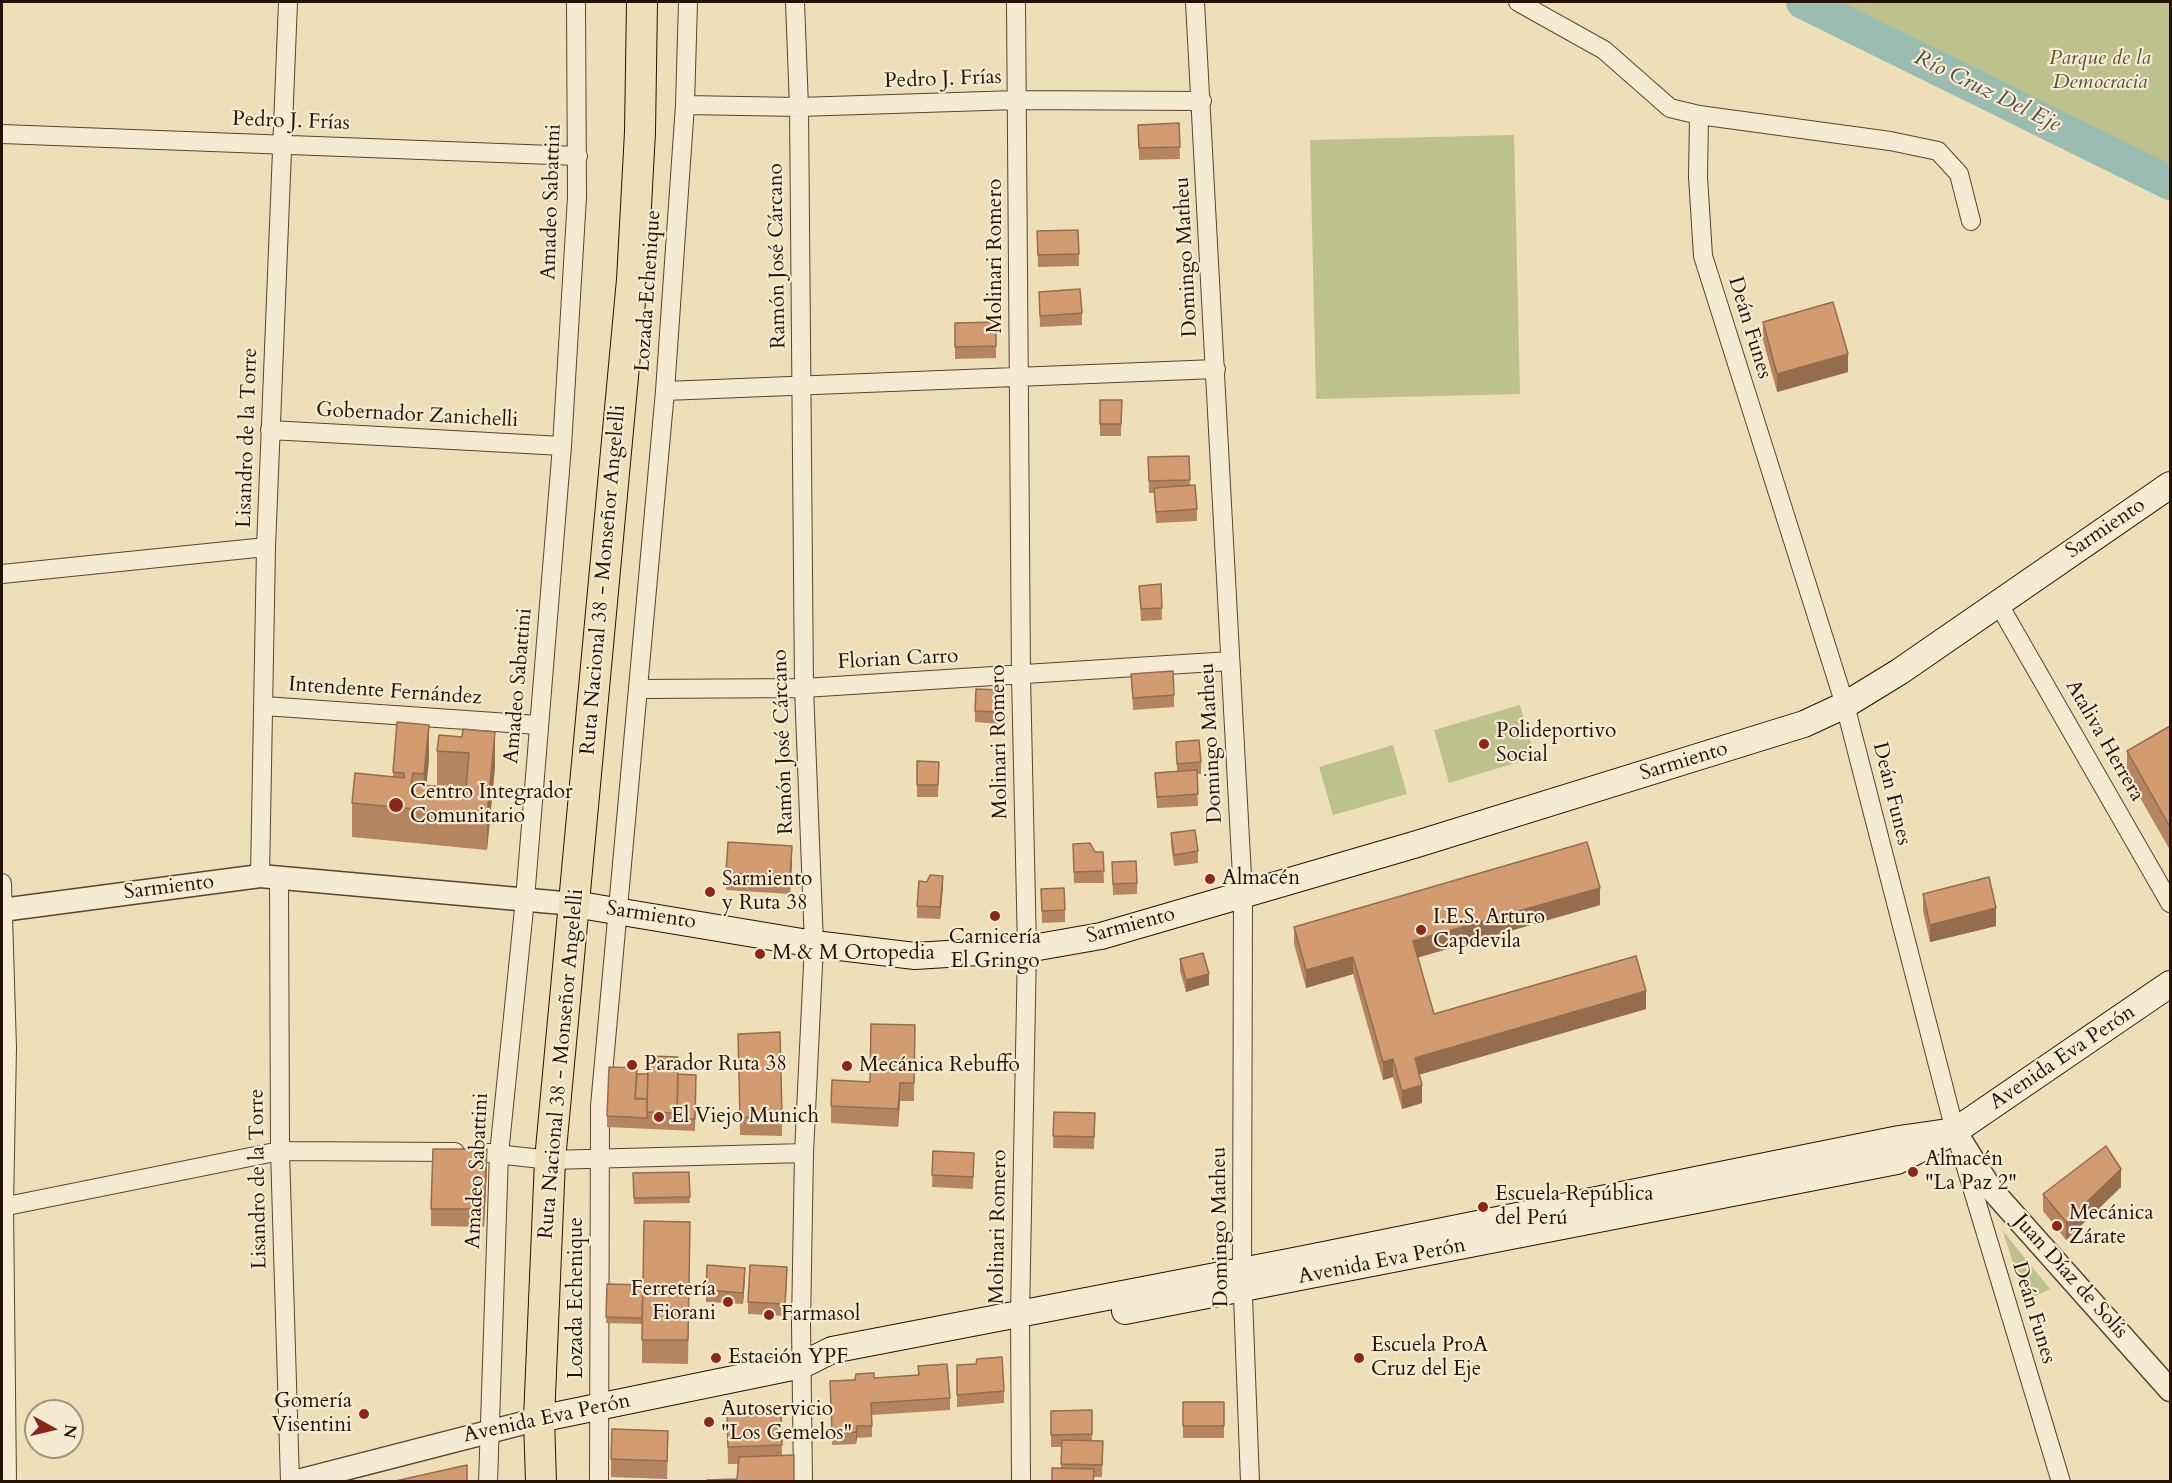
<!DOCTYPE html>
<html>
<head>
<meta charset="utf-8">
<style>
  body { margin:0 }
  #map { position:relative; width:2172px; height:1483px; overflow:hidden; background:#efdfb9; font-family:Cardo,serif }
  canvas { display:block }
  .frame { position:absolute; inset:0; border:3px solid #271106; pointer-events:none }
  .north { position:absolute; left:24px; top:1399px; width:60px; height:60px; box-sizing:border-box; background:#f5ead2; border:2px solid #a39380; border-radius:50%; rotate:98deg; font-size:16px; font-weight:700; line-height:24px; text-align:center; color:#271106 }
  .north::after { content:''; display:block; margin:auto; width:21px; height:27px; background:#8f2418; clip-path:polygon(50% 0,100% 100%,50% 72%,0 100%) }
</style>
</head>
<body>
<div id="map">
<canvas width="2172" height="1483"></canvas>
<div class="frame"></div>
<div class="north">N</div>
</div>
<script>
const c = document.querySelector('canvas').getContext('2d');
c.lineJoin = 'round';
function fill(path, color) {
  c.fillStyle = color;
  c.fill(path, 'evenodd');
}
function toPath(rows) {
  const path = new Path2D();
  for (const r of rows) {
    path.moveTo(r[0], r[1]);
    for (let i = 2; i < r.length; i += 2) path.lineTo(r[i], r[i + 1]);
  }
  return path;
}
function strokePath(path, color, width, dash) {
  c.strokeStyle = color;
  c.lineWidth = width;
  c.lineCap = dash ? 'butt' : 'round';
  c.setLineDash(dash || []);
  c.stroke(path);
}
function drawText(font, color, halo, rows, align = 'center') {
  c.font = font + ' Cardo,serif';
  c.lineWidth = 4.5;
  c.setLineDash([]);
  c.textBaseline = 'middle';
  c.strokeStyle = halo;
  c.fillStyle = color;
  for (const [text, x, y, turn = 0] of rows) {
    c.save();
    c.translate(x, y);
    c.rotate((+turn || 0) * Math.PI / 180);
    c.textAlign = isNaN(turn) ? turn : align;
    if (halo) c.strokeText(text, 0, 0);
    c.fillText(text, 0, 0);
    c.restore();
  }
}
const green = toPath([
  [1803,2,2170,2,2170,183,1815,6],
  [1514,135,1520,394,1316,399,1310,140],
  [1520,705,1535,757,1449,783,1434,730],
  [1393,745,1407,794,1333,815,1319,767],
  [2003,1231,2050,1289,2025,1301]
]);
const river = toPath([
  [1803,2,2170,183]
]);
const minor = toPath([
  [795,2,799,107,804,688,814,944,804,1153,801,1324,803,1482],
  [1016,2,1021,675,1027,949,1020,1315,1021,1482],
  [1195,2,1243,895,1242,1270,1250,1482],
  [1518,2,1604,50,1670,108,1699,115,1890,141,1938,151,1959,174,1971,221],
  [685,105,799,107,1017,100,1202,101],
  [1699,115,1698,177,1703,256,1845,705,1955,1131,2061,1482],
  [2,134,578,156],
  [665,391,1216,369],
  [270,430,562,446],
  [2,574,266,547],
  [1998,603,2170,903],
  [640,689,804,688,1230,661],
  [264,706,538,725],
  [260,876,266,547,288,2],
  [279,876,280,1151,290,1482],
  [2,883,7,1048,4,1206,7,1482],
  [488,1153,550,1160,804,1153],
  [2,1207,280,1151,455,1152],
  [488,1482,499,1154,525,899,562,446,577,197,576,2],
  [599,1482,600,1106,665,391,685,105,688,2]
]);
const tertiary = toPath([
  [2,910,260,876,574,904],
  [1955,1131,1991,1189,2170,1390],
  [294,1482,539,1419]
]);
const secondary = toPath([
  [574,904,814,944,915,956,1027,949,1101,936,1417,844,1804,724,1845,705,1899,672,2170,485],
  [1125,1311,1897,1161,1955,1131,2170,984],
  [539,1419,802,1365,832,1350,1304,1259,1899,1139,1955,1131]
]);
const trunk = toPath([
  [541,1482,539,1419,550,1160,632,280,640,132,642,2]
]);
const wall = toPath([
  [1179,123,1180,159,1139,160,1138,125],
  [1078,230,1079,266,1038,267,1037,231],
  [1039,292,1082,313,1082,325,1040,327],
  [996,322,996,358,955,359,955,323],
  [1763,322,1848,372,1777,392,1763,340],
  [1100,400,1122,400,1121,436,1100,436],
  [1189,456,1190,485,1197,509,1197,521,1156,523,1154,493,1149,493,1148,457],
  [1161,584,1162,620,1141,621,1139,586],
  [1131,674,1174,695,1174,707,1133,710],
  [1000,702,998,724,975,722,975,711],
  [2170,726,2170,850,2127,775,2127,751],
  [439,735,495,766,487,850,352,837,352,803,393,777,393,772,429,759,426,786,466,789,466,787,437,785,437,751],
  [1176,742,1201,762,1201,774,1197,774,1198,806,1157,808,1155,773,1177,771],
  [917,761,939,762,938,797,917,797],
  [1171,833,1198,851,1198,863,1174,866,1171,845],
  [1073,844,1095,852,1103,852,1104,883,1074,883],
  [1112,862,1137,883,1137,894,1113,895],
  [792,863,790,894,726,890,726,873],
  [943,887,940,919,917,918,917,906],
  [1041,889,1065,910,1065,922,1042,923],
  [1923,894,1996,926,1930,942,1923,911],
  [1600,905,1418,957,1434,1014,1646,1009,1419,1074,1422,1103,1402,1109,1393,1077,1383,1080,1353,974,1306,988,1294,944,1294,927],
  [1180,959,1209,985,1186,992,1180,971],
  [915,1025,914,1101,900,1101,898,1127,831,1123,831,1106,870,1082],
  [738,1034,782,1118,782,1136,740,1135],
  [637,1074,696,1075,695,1131,607,1127,607,1116],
  [1054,1112,1095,1113,1094,1149,1053,1148],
  [933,1151,974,1153,973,1189,932,1187],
  [487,1167,484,1227,431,1226,431,1209],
  [689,1172,690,1203,634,1204,633,1173],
  [2121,1187,2066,1240,2043,1211,2043,1194],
  [690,1245,688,1364,642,1363,642,1324,606,1323,607,1284,643,1285],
  [787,1278,785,1316,748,1314,748,1302],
  [745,1279,743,1304,706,1302,706,1290],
  [957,1365,1004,1391,1004,1403,957,1407],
  [918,1366,950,1398,950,1410,872,1415,872,1437,857,1438,856,1444,832,1445,830,1381,918,1375],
  [1224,1402,1224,1438,1183,1438,1183,1426],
  [781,1411,782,1456,737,1479,738,1464,728,1464,727,1413],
  [1051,1411,1092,1434,1092,1441,1103,1441,1102,1477,1094,1477,1061,1468,1062,1447,1051,1447],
  [668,1448,667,1479,611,1477,611,1459]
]);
const shadedWall = toPath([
  [1848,354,1848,372,1777,392,1777,374],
  [429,725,429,759,424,808,424,774],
  [495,732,495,766,487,850,487,816],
  [792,846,792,863,790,894,790,876],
  [943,876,943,887,940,919,940,907],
  [1600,888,1600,905,1413,959,1413,941],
  [1996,908,1996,926,1930,942,1930,925],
  [1353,957,1353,974,1306,988,1306,970],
  [1209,974,1209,985,1186,992,1186,980],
  [1646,991,1646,1009,1415,1076,1415,1058],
  [1393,1059,1393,1077,1383,1080,1383,1062],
  [900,1083,900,1101,898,1127,898,1109],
  [1422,1085,1422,1103,1402,1109,1402,1091],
  [487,1149,487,1167,484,1227,484,1209],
  [2121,1169,2121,1187,2066,1240,2066,1222],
  [745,1268,745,1279,743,1304,743,1293],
  [857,1426,857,1438,856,1444,856,1432]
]);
const building = toPath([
  [1179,123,1180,147,1139,148,1138,125,1179,123],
  [1078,230,1079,254,1038,255,1037,231,1078,230],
  [1080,289,1082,313,1040,316,1039,292,1080,289],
  [1833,302,1848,354,1777,374,1763,322,1833,302],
  [996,322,996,346,955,347,955,323,996,322],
  [1100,400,1122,400,1121,424,1100,424,1100,400],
  [1189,456,1190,480,1149,481,1148,457,1189,456],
  [1195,485,1197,509,1156,512,1154,488,1195,485],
  [1161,584,1162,608,1141,609,1139,586,1161,584],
  [1173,671,1174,695,1133,698,1131,674,1173,671],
  [976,689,1000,690,998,712,975,711,976,689],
  [397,722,429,725,424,774,413,773,411,784,466,789,469,753,437,751,439,735,462,737,463,729,495,732,487,816,352,803,355,773,404,778,404,773,393,772,397,722],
  [2170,726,2170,827,2127,751,2170,726],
  [1199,740,1201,762,1177,764,1176,742,1199,740],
  [917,761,939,762,938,785,917,785,917,761],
  [1197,770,1198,794,1157,797,1155,773,1197,770],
  [1195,830,1198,851,1174,855,1171,833,1195,830],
  [728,842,792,846,790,876,726,873,728,842],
  [1587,842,1600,888,1413,941,1434,1014,1636,956,1646,991,1415,1058,1422,1085,1402,1091,1393,1059,1383,1062,1353,957,1306,970,1294,927,1587,842],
  [1090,843,1095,852,1103,852,1104,871,1074,872,1073,844,1090,843],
  [1136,861,1137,883,1113,884,1112,862,1136,861],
  [930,875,943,876,940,907,917,906,919,881,927,882,930,875],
  [1989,877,1996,908,1930,925,1923,894,1989,877],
  [1064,888,1065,910,1042,911,1041,889,1064,888],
  [1203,953,1209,974,1186,980,1180,959,1203,953],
  [871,1024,915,1025,914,1083,900,1083,898,1109,831,1106,832,1080,870,1082,871,1024],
  [780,1032,782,1118,740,1117,738,1034,780,1032],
  [648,1056,678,1057,677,1113,647,1112,648,1056],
  [609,1067,637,1068,635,1098,647,1099,647,1118,607,1116,609,1067],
  [637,1074,648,1074,647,1099,635,1099,637,1074],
  [678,1074,696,1075,695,1119,677,1118,678,1074],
  [1054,1112,1095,1113,1094,1137,1053,1136,1054,1112],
  [2106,1146,2121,1169,2066,1222,2043,1194,2106,1146],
  [433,1149,487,1149,484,1209,431,1209,433,1149],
  [933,1151,974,1153,973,1177,932,1175,933,1151],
  [689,1172,690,1197,634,1198,633,1173,689,1172],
  [644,1221,690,1222,688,1340,642,1340,644,1221],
  [707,1265,745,1268,743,1293,706,1290,707,1265],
  [750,1265,787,1267,785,1304,748,1302,750,1265],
  [607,1284,643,1285,642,1318,606,1317,607,1284],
  [1002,1357,1004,1391,957,1395,957,1365,976,1364,977,1359,1002,1357],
  [947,1364,950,1398,871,1403,872,1426,857,1426,856,1432,832,1433,830,1381,855,1380,856,1374,874,1373,874,1378,919,1375,918,1366,947,1364],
  [1183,1402,1224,1402,1224,1426,1183,1426,1183,1402],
  [1092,1410,1092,1434,1051,1435,1051,1411,1092,1410],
  [781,1411,782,1445,728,1447,727,1413,781,1411],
  [612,1429,668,1431,667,1461,611,1459,612,1429],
  [1062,1440,1103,1441,1102,1465,1061,1464,1062,1440],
  [794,1455,794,1482,707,1482,707,1480,737,1479,739,1457,794,1455],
  [467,1465,467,1482,391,1482,467,1465],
  [1052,1468,1094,1469,1093,1482,1052,1482,1052,1468]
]);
const markers = [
  [1484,744,6,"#8f2418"],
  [396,805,8,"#8f2418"],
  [1210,879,6,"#8f2418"],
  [710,892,6,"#8f2418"],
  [995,916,6,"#8f2418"],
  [1421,930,6,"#8f2418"],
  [760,954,6,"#8f2418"],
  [632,1065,6,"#8f2418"],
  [847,1066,6,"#8f2418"],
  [659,1117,6,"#8f2418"],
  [1913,1172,6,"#8f2418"],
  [1483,1207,6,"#8f2418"],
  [2057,1226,6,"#8f2418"],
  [728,1302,6,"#8f2418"],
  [769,1315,6,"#8f2418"],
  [716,1358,6,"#8f2418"],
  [1359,1358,6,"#8f2418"],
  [364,1414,6,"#8f2418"],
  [709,1422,6,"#8f2418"]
];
const parkNames = [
  ["Parque de la",2100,59],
  ["Democracia",2100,83]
];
const streetNames = [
  ["Pedro J. Frías",943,80,-2],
  ["Pedro J. Frías",291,122,2],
  ["Amadeo Sabattini",552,202,-88],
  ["Ramón José Cárcano",778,256,-91],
  ["Molinari Romero",996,256,-90],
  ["Domingo Matheu",1187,257,-93],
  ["Lozada Echenique",649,291,-86],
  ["Deán Funes",1749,328,73],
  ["Gobernador Zanichelli",417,416,3],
  ["Lisandro de la Torre",248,438,-88],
  ["Sarmiento",2106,529,-34],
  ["Ruta Nacional 38 - Monseñor Angelelli",604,580,-85],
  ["Florian Carro",898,660,-3],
  ["Amadeo Sabattini",519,686,-85],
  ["Intendente Fernández",385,692,4],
  ["Ataliva Herrera",2104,741,60],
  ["Ramón José Cárcano",784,742,-92],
  ["Molinari Romero",1000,742,-91],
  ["Domingo Matheu",1212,743,-93],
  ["Sarmiento",1684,762,-17],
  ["Deán Funes",1891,794,76],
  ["Sarmiento",169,888,-7],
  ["Sarmiento",651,916,9],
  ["Sarmiento",1131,926,-15],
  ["Avenida Eva Perón",2063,1058,-34],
  ["Ruta Nacional 38 - Monseñor Angelelli",562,1064,-85],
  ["Amadeo Sabattini",478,1171,-87],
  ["Lisandro de la Torre",259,1179,-91],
  ["Molinari Romero",999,1227,-89],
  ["Domingo Matheu",1221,1227,-91],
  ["Avenida Eva Perón",1382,1262,-11],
  ["Juan Díaz de Solís",2070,1277,48],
  ["Lozada Echenique",577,1298,-90],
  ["Deán Funes",2033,1313,73],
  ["Avenida Eva Perón",547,1419,-12]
];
const poiNames = [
  ["Polideportivo",1496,732],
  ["Social",1496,756],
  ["Centro Integrador",410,793],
  ["Comunitario",410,817],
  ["Almacén",1222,879],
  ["Sarmiento",722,880],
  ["y Ruta 38",722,904],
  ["I.E.S. Arturo",1433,918],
  ["Capdevila",1433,942],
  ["Carnicería",995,938,"center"],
  ["El Gringo",995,962,"center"],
  ["M & M Ortopedia",772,954],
  ["Parador Ruta 38",644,1065],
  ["Mecánica Rebuffo",859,1066],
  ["El Viejo Munich",671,1117],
  ["Almacén",1925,1160],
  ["\"La Paz 2\"",1925,1184],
  ["Escuela República",1495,1195],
  ["del Perú",1495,1219],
  ["Mecánica",2069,1214],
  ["Zárate",2069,1238],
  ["Ferretería",716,1290,"right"],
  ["Fiorani",716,1314,"right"],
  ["Farmasol",781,1315],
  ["Escuela ProA",1371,1346],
  ["Cruz del Eje",1371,1370],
  ["Estación YPF",728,1358],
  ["Gomería",352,1402,"right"],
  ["Visentini",352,1426,"right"],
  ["Autoservicio",721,1410],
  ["\"Los Gemelos\"",721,1434]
];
const waterNames = [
  ["Río Cruz Del Eje",1987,92,26]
];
fill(green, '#bdc18c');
strokePath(river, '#9abcb1', 34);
strokePath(minor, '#594433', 20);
strokePath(tertiary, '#594433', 25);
strokePath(secondary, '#271106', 28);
strokePath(trunk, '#271106', 32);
strokePath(minor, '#f5ead2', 18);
strokePath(tertiary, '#f5ead2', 22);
strokePath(secondary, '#f5ead2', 26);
strokePath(trunk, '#efdfb9', 30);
fill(wall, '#b58560');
fill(shadedWall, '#946c4e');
fill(building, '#d39b70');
strokePath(building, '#946c4e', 1.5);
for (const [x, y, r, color] of markers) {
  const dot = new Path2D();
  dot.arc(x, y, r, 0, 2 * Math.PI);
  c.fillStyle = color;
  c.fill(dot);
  strokePath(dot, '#f5ead2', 2);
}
drawText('italic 21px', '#5c4f35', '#f5ead2', parkNames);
drawText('21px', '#271106', '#f5ead2', streetNames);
drawText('21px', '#271106', '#f5ead2', poiNames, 'left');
drawText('italic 22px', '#4f4d42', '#f5ead2', waterNames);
</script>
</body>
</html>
